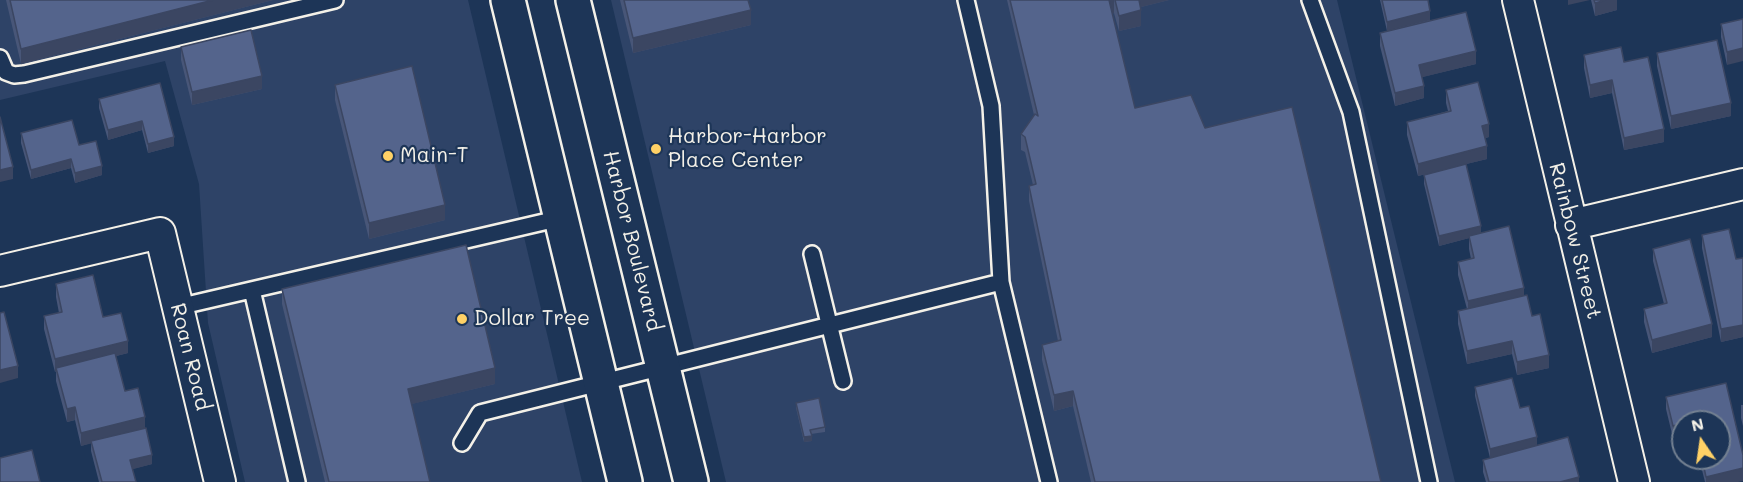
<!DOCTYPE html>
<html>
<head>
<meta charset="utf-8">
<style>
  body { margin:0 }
  #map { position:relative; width:1743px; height:482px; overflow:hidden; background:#1d3557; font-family:Mali,sans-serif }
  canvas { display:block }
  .north { position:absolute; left:1671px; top:410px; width:60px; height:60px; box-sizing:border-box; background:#1d3557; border:2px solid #738091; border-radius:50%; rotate:347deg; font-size:16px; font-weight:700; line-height:24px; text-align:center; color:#f4f1e8 }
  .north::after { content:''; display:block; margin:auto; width:21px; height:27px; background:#ffd166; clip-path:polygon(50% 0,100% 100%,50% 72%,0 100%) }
</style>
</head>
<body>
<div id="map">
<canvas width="1743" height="482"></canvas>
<div class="north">N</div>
</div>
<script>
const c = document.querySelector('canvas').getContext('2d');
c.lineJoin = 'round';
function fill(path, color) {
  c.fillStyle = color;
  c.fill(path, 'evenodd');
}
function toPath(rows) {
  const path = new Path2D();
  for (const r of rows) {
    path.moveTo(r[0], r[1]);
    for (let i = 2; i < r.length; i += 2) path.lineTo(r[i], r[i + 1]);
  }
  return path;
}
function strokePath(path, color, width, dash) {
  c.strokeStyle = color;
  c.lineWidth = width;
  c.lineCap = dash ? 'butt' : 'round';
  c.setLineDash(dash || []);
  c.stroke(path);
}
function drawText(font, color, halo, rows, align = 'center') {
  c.font = font + ' Mali,sans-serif';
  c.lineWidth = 4.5;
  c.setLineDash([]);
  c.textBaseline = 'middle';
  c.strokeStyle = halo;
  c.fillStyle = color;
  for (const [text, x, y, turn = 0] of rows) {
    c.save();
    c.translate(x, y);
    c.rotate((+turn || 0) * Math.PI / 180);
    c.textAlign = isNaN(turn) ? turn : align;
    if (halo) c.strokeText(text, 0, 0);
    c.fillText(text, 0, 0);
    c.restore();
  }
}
const built = toPath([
  [0,0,468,0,582,482,245,482,208,323,199,184,165,61,0,100],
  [611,0,1337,0,1455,482,726,482]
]);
const service = toPath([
  [966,0,991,106,1001,282,1049,482],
  [1310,0,1351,112,1429,482],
  [0,58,6,72,14,75,24,74,335,0],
  [812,254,843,381],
  [252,290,297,482],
  [178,307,561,218],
  [462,443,480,413,1001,282]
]);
const minor = toPath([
  [1518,0,1634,482],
  [1571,225,1743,184],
  [0,271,160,233,220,482]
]);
const primary = toPath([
  [508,0,625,482],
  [573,0,691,482]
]);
const wall = toPath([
  [6,0,273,0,21,64],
  [620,0,748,0,751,25,633,53],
  [1007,0,1169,0,1141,7,1141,26,1119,31,1114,13,1112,14,1135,108,1205,128,1381,482,1091,482,1073,406,1054,411,1042,360,1042,345,1058,341,1029,201,1029,186,1033,185,1025,152,1021,150,1021,134,1034,115],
  [1380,0,1428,0,1430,20,1476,64,1422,77,1424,98,1395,106,1380,46,1380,33,1387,31],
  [1591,0,1617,0,1617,10,1595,16],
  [1743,19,1727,65,1721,37,1721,24],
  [181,47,262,89,192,105,181,60],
  [1657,53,1731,116,1671,129,1657,66],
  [1584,55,1624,62,1664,142,1624,150,1612,93,1590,98,1584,68],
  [160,83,174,146,148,153,142,130,108,140,99,108,99,99],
  [335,85,445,220,369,239,335,100],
  [1446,90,1489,137,1485,138,1487,159,1466,164,1481,233,1524,296,1532,316,1549,368,1517,375,1512,354,1467,364,1458,324,1458,311,1467,309,1458,275,1458,262,1471,259,1469,249,1469,238,1439,246,1424,184,1424,175,1459,166,1418,176,1407,135,1407,122,1448,111,1446,103],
  [21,133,79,145,102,175,75,183,71,168,31,179,21,143],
  [1702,235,1736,259,1743,258,1743,337,1721,342,1702,248],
  [1653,249,1712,337,1652,353,1644,322,1644,309,1664,304,1653,261],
  [56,284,103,317,128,353,116,356,125,391,145,428,152,464,132,469,136,482,99,482,91,451,91,443,81,446,75,420,67,422,56,381,56,371,55,372,44,329,44,316,59,313,56,297],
  [282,289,495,384,411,404,430,482,325,482,282,304],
  [1726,383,1738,482,1705,482,1699,458,1719,458,1719,422,1683,422,1683,436,1673,438,1666,409,1666,397],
  [1475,387,1537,446,1579,482,1486,482,1483,472,1483,460,1490,458,1475,396],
  [796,403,825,427,825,432,811,434,812,441,804,442,796,408],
  [1741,405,1743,405,1743,426,1741,418]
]);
const shadedWall = toPath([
  [213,0,273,0,21,64,21,49],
  [1109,0,1114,0,1114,13,1109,15],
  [1137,0,1169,0,1137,8],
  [1568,0,1590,0,1568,5],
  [1606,0,1617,0,1617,10,1595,16,1595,3],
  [751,10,751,25,633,53,633,38],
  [1141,10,1141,26,1119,31,1119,16],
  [1430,11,1430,20,1387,31,1387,22],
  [1743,48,1743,61,1727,65,1727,52],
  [1476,51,1476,64,1419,78,1419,65],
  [262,76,262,89,192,105,192,92],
  [1612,80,1612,93,1590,98,1590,85],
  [1424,86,1424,98,1395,106,1395,93],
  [1731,103,1731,116,1671,129,1671,116],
  [142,121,142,130,108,140,108,130],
  [1489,124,1489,137,1482,139,1482,126],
  [1664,129,1664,142,1624,150,1624,138],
  [174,137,174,146,148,153,148,144],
  [1487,146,1487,159,1418,176,1418,164],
  [71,159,71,168,31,179,31,170],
  [102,166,102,175,75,183,75,173],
  [13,167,13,179,0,182,0,170],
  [445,205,445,220,369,239,369,223],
  [1481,226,1481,235,1439,246,1439,236],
  [1524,288,1524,300,1468,314,1468,301],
  [1712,324,1712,337,1652,353,1652,340],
  [1743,325,1743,337,1721,342,1721,329],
  [128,341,128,353,57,371,56,368,56,371,55,372,55,359],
  [1512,341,1512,354,1467,364,1467,351],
  [1549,355,1549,368,1517,375,1517,362],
  [18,366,18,378,0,383,0,370],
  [495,368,495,384,408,405,408,389],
  [1073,391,1073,406,1054,411,1054,395],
  [75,407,75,420,67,422,67,409],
  [145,417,145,430,81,446,81,433],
  [1683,423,1683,436,1673,438,1673,426],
  [812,436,812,441,804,442,804,437],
  [1537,437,1537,447,1490,458,1490,449],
  [152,455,152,464,130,470,130,460],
  [1743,468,1743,481,1738,482,1706,482,1706,477],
  [1579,477,1579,482,1560,482]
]);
const building = toPath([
  [10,0,213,0,21,49,10,0],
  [624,0,748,0,751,10,633,38,624,0],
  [1010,0,1109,0,1135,108,1191,95,1205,128,1292,107,1381,482,1095,482,1073,391,1054,395,1042,345,1061,340,1029,186,1036,184,1025,137,1021,134,1035,114,1038,116,1010,0],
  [1115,0,1139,0,1141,10,1119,16,1115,0],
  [1382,0,1428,0,1430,11,1387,22,1382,0],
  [1594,0,1606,0,1595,3,1594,0],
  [1466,12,1476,51,1419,65,1424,86,1395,93,1380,33,1466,12],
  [1743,19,1743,48,1727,52,1721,24,1743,19],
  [251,30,262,76,192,92,181,47,251,30],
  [1717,40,1731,103,1671,116,1657,53,1717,40],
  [1621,47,1624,62,1648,57,1664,129,1624,138,1612,80,1590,85,1584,55,1621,47],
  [412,66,445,205,369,223,335,85,412,66],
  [1478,82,1489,124,1482,126,1487,146,1418,164,1407,122,1451,111,1446,90,1478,82],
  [160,83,174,137,148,144,142,121,108,130,99,99,160,83],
  [0,117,13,167,0,170,0,117],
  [72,120,79,145,96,141,102,166,75,173,71,159,31,170,21,133,72,120],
  [1466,164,1481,226,1439,236,1424,175,1466,164],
  [1509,226,1524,288,1468,301,1458,262,1474,258,1469,236,1509,226],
  [1729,229,1736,259,1743,258,1743,325,1721,329,1702,235,1729,229],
  [1690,239,1712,324,1652,340,1644,309,1667,303,1653,249,1690,239],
  [466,245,495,368,408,389,430,482,329,482,282,289,466,245],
  [93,275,103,317,121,313,128,341,55,359,44,316,62,312,56,284,93,275],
  [1527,295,1532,316,1540,314,1549,355,1517,362,1512,341,1467,351,1458,311,1527,295],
  [4,312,18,366,0,370,0,313,4,312],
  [115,353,125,391,138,388,145,417,81,433,75,407,67,409,56,368,115,353],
  [1512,378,1520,408,1529,406,1537,437,1490,449,1475,387,1512,378],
  [1726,383,1743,455,1743,468,1706,477,1702,458,1719,458,1719,422,1694,422,1693,421,1683,422,1683,423,1673,426,1666,397,1726,383],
  [819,398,825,427,810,430,812,436,804,437,796,403,819,398],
  [146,428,152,455,130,460,136,482,102,482,91,441,146,428],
  [1568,437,1579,477,1560,482,1489,482,1483,460,1568,437],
  [32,450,40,482,0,482,0,458,32,450]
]);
const markers = [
  [656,149,6,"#ffd166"],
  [388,156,6,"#ffd166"],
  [462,319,6,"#ffd166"]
];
const poiNames = [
  ["Harbor-Harbor",668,137],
  ["Place Center",668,161],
  ["Main-T",400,156],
  ["Dollar Tree",474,319]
];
const streetNames = [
  ["Harbor Boulevard",632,241,76],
  ["Rainbow Street",1575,241,76],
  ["Roan Road",190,357,76]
];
fill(built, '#2e4367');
strokePath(service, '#f4f1e8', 20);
strokePath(minor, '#f4f1e8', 34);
strokePath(primary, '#f4f1e8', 38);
strokePath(service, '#1d3557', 15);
strokePath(minor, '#1d3557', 30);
strokePath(primary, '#1d3557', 33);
fill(wall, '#485678');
fill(shadedWall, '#3b4662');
fill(building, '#54648c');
strokePath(building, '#3b4662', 1.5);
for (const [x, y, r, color] of markers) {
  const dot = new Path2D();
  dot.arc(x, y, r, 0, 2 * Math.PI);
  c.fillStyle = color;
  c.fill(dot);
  strokePath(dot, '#1d3557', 2);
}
drawText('21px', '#f4f1e8', '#1d3557', poiNames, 'left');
drawText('21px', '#f4f1e8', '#1d3557', streetNames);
</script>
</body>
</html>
